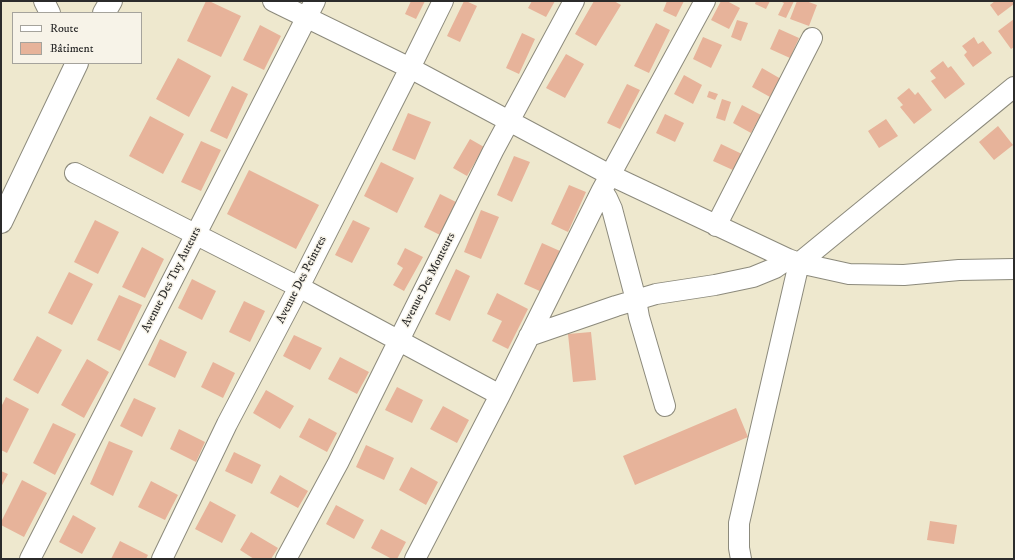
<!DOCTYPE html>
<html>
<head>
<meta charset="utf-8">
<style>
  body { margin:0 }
  #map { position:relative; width:1015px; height:560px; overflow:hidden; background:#eee8ce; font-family:"IM FELL DW Pica",serif }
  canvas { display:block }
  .frame { position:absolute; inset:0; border:2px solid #2b2b2b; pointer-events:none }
  .legend { position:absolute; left:12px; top:12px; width:130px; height:52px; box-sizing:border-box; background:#f7f3e8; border:1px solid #a5a39c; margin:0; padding:5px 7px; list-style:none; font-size:12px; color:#2b2b2b }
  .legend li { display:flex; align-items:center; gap:8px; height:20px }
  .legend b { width:20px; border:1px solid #a5a39c }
</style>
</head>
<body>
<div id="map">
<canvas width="1015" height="560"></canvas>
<div class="frame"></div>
<ul class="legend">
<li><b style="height:5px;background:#fff"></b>Route</li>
<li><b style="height:11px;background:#e7b39a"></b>Bâtiment</li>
</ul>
</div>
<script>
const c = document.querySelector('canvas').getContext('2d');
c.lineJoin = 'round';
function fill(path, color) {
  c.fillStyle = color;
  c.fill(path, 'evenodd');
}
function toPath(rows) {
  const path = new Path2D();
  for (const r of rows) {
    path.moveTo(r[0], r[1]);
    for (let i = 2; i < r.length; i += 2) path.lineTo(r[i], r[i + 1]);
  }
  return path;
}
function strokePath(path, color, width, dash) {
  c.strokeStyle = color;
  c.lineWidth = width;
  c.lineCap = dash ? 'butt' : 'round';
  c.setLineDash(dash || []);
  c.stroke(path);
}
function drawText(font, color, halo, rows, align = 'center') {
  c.font = font + ' "IM FELL DW Pica",serif';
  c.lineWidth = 3;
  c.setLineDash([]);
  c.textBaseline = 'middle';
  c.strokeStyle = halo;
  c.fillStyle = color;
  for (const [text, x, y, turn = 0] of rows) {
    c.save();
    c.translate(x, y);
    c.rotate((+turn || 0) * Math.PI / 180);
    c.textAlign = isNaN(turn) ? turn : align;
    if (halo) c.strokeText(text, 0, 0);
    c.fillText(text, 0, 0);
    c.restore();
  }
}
const building = toPath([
  [206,1,209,1,241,16,221,57,187,41],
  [411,1,425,1,416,19,405,14],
  [464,1,466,1,477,6,460,42,447,36],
  [532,1,555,1,546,17,528,8],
  [594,1,614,1,621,5,596,46,575,34],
  [667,1,684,1,676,17,663,11],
  [721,1,727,1,740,8,729,29,711,20],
  [756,1,770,1,766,9,755,4],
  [780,1,794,1,786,18,778,15,784,3],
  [797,1,806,1,817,5,809,26,790,19],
  [995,1,1014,1,1014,4,998,16,990,5],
  [1014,19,1014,47,1011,49,998,31],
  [737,20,748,23,741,41,731,37],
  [656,23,670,30,649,73,634,66],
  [260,25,281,36,264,70,243,60],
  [779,29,799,38,790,58,770,49],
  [522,33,535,39,519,74,506,68],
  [703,37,722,45,711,68,693,59],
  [974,37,978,44,983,41,992,53,973,67,964,55,967,52,962,46],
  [566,54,584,64,565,98,546,88],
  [178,58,211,76,189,117,156,99],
  [943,61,948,68,951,66,965,84,945,99,931,81,936,78,930,71],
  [762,68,781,79,770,97,752,87],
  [684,75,702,85,693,104,674,94],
  [627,84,640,90,620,129,607,123],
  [232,86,248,94,227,139,210,131],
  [909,88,915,95,918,92,932,110,914,124,900,107,903,105,897,98],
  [709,91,718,94,715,100,707,97],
  [722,99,731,102,725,121,716,118],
  [742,105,761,115,751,133,733,123],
  [408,113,431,122,415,160,392,150],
  [665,114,684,123,675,142,656,133],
  [150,116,184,134,163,174,129,156],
  [886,119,898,136,879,148,868,131],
  [998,126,1013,145,994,160,979,142],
  [470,139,484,147,467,176,453,168],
  [201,141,221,150,201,191,181,182],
  [721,144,742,154,735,171,713,161],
  [514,156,530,162,512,202,497,195],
  [381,162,414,178,397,213,364,196],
  [249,170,319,205,296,249,227,214],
  [569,185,586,192,568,232,551,224],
  [440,194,456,202,440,235,424,227],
  [481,210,499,217,481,259,464,252],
  [95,220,119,232,98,274,74,262],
  [353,220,370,228,352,263,335,255],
  [542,243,560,251,542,292,524,284],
  [142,247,164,259,145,298,122,287],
  [405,248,423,257,404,291,393,285,403,268,397,264],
  [456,269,470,276,450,321,435,314],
  [69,272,93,284,72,325,48,313],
  [192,279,216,291,202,320,178,308],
  [497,293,528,309,508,349,492,341,502,321,487,314],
  [119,295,142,305,120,351,97,340],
  [244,301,265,311,250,342,229,332],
  [591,332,596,380,573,382,568,334],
  [294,335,322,348,310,370,283,356],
  [37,336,62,350,38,394,13,380],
  [160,339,187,352,175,378,148,365],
  [340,357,369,372,357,394,328,379],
  [87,359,109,372,84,418,61,405],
  [213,362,235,373,223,398,201,387],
  [397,387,423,400,412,423,385,410],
  [266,390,294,406,280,429,253,413],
  [6,397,29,409,7,453,1,450,1,407],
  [134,398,156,408,142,437,120,426],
  [443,406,469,420,457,443,430,429],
  [736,408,748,437,635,485,623,456],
  [309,418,337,433,327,452,299,437],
  [53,423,76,434,55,475,33,463],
  [179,429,205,442,196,462,170,449],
  [109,441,133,451,113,496,90,484],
  [366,445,394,458,384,480,356,467],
  [234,452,261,465,252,484,225,471],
  [411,467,438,482,426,505,399,490],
  [1,471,8,474,1,487],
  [280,475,308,491,298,508,270,493],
  [22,480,47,493,24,537,1,525,1,522],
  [151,481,178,495,165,520,138,507],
  [210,501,236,515,222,543,195,529],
  [336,505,364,520,354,539,326,524],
  [73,515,96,528,82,554,59,542],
  [930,521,957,525,954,544,927,540],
  [381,529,406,542,397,559,392,559,371,548],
  [251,532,278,548,271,559,254,559,240,550],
  [120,541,148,555,146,559,111,559]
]);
const minor = toPath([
  [44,1,50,13],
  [273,1,410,68,610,175,788,259,799,263,849,274,904,275,959,270,1014,269],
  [75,173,299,287,500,395],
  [602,190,607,198,612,209,636,300,639,317,665,406],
  [716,226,812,38],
  [529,336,616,306,656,294,715,285,753,277,775,268,788,259],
  [30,559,315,1],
  [162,559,227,424,299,287,410,68,443,1],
  [286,559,338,463,493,151,574,1],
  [415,559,500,395,602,190,705,1],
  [741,559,739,548,739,523,799,263,1014,87]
]);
const tertiary = toPath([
  [104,13,111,1],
  [1,222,77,63]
]);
const streetNames = [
  ["Avenue Des Tuy Auteurs",172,280,-63],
  ["Avenue Des Peintres",302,280,-63],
  ["Avenue Des Monteurs",429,280,-63]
];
fill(building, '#e7b39a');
strokePath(minor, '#8c8a7c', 22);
strokePath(tertiary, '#8c8a7c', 24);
strokePath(minor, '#fff', 20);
strokePath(tertiary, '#fff', 22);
drawText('12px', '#2b2b2b', '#f7f3e8', streetNames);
</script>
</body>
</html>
